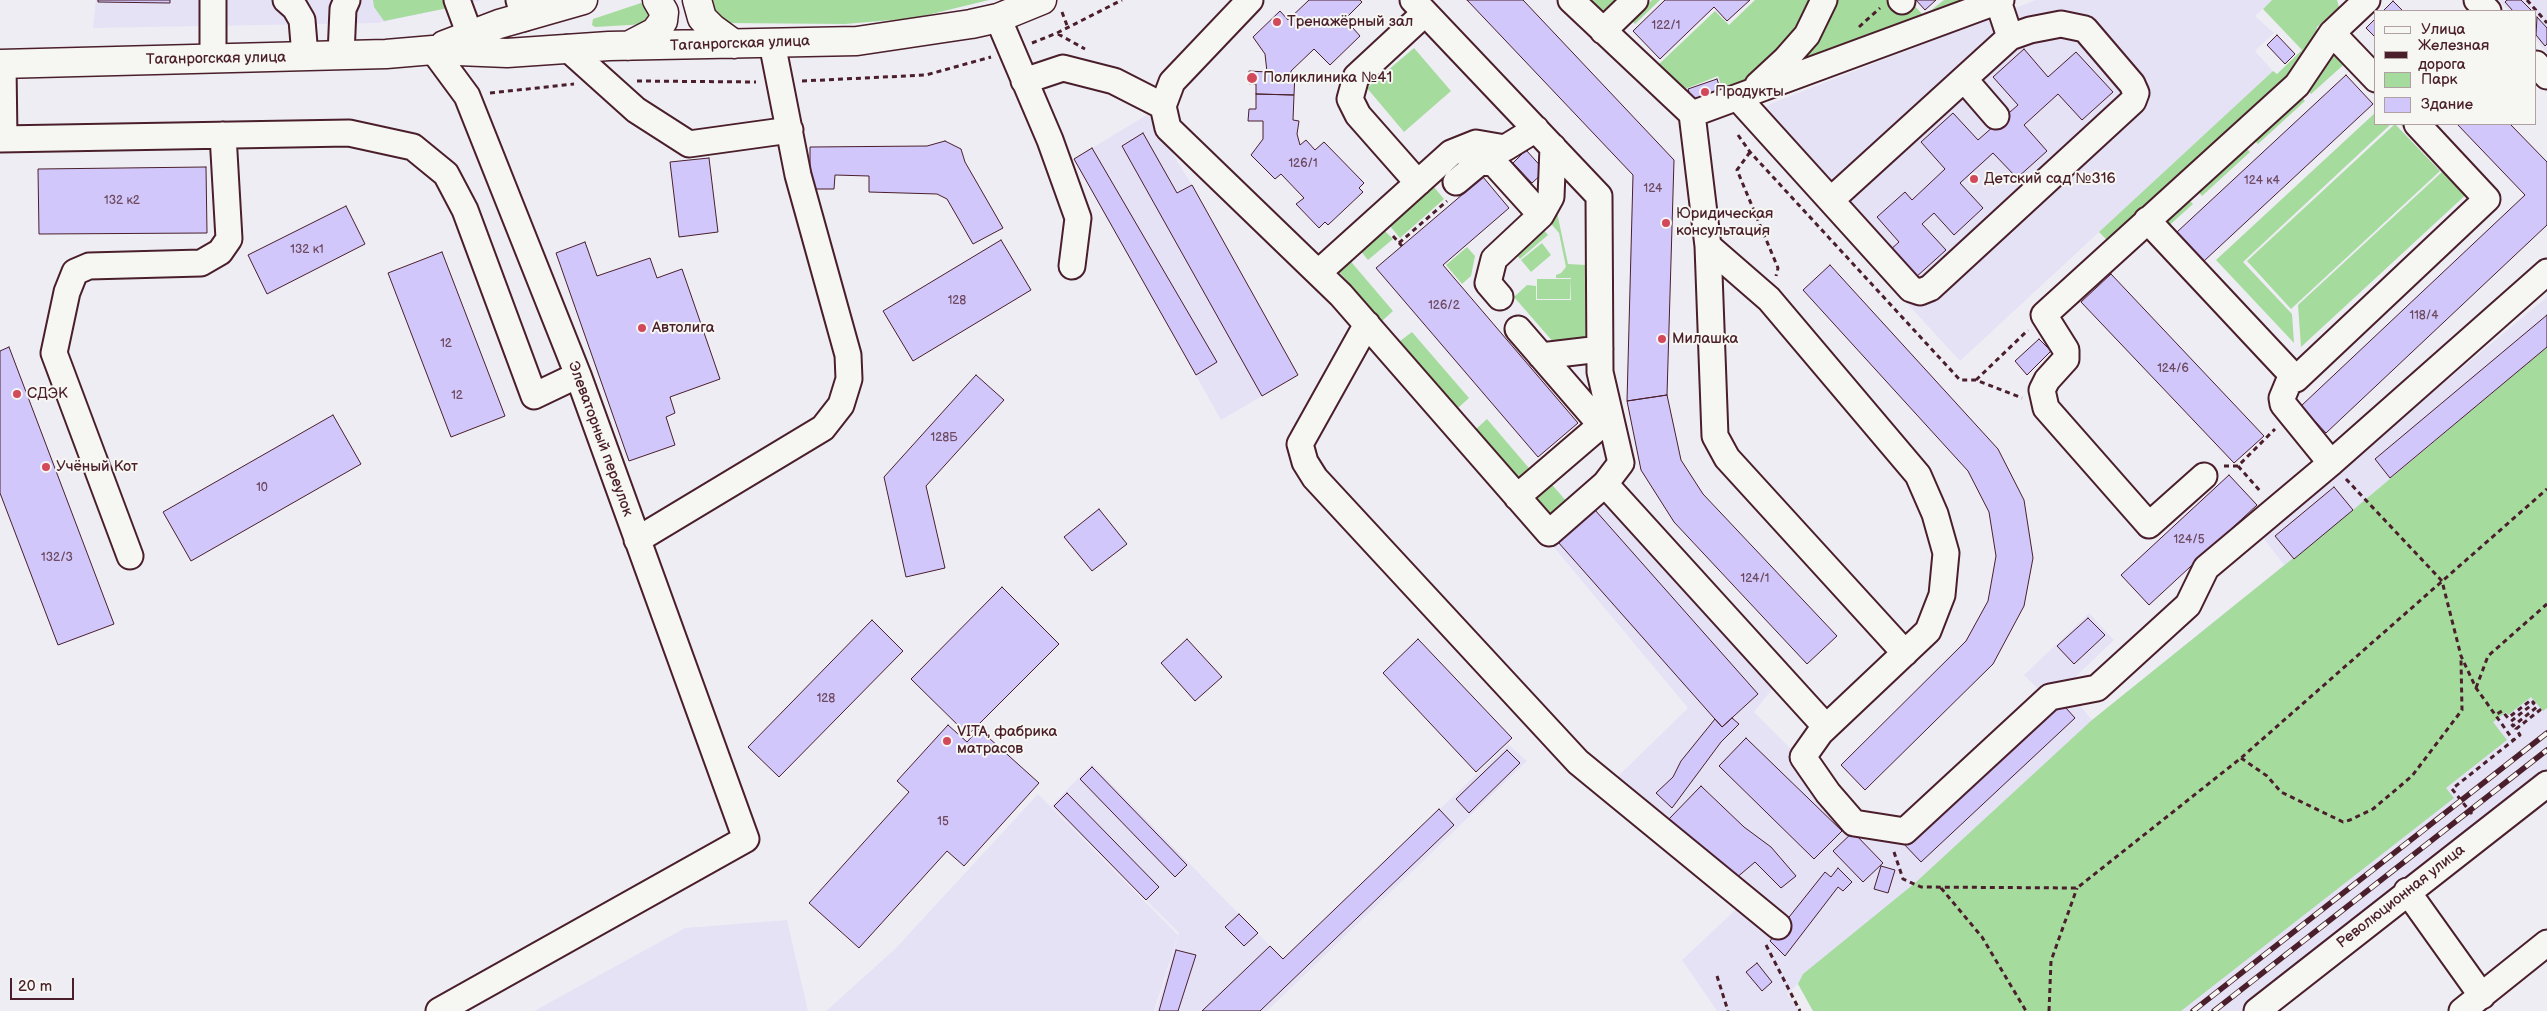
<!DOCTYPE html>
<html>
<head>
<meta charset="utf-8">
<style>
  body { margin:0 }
  #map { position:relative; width:2547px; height:1011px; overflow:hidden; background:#efedf4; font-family:"Balsamiq Sans",sans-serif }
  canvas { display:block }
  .legend { position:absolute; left:2374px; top:10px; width:162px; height:115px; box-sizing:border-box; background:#f6f6f2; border:1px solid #b1a0a2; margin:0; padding:6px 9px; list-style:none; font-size:15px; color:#4a1f2b }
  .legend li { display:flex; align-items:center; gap:10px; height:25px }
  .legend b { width:25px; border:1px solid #b1a0a2 }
  .scale { position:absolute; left:10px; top:978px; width:64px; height:22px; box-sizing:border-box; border:2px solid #4a1f2b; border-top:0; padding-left:6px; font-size:15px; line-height:18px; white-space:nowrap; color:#4a1f2b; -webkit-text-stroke:4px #f6f6f2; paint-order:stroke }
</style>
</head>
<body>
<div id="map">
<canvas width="2547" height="1011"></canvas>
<ul class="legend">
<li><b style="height:6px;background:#f6f6f2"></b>Улица</li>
<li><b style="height:6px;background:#4a1f2b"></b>Железная дорога</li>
<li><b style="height:14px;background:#a6db9e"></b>Парк</li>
<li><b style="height:14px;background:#d1c7fa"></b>Здание</li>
</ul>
<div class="scale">20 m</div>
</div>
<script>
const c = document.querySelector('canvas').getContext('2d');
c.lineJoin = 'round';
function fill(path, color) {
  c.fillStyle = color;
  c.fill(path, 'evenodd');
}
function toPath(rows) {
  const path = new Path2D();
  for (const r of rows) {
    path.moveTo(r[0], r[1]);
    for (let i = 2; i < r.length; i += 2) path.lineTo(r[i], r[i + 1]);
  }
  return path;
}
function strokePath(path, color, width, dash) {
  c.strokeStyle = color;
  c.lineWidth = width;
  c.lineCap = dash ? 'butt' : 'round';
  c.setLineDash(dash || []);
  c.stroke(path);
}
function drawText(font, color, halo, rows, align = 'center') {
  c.font = font + ' "Balsamiq Sans",sans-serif';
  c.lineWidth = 4;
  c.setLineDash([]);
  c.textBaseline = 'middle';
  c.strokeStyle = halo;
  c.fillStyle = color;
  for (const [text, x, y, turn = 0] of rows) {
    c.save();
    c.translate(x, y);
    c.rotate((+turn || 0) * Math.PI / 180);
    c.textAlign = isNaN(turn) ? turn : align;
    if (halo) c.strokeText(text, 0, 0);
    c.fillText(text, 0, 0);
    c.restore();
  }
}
const built = toPath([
  [96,0,483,0,378,23,93,28],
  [2036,0,2272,0,2255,16,2274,33,2255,51,2273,71,1960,361,1744,126,1770,104],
  [2498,0,2547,0,2547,53,2536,40,2536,11,2509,11],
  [1148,114,1192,185,1298,375,1221,420,1074,159],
  [2547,297,2547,792,2266,1011,1813,1011,1798,984,1787,994,1800,1011,1717,1011,1682,960,1748,898,1613,781,1688,708,1541,532,1598,481,1774,687,1754,712,1851,809,1903,826,2044,695,2024,675,2089,613,2114,640,2065,687,2092,720,2284,565,2261,535],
  [1508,744,1527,761,1267,1011,1156,1011,1179,933,1051,806,1092,764,1283,959],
  [1038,794,1178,935,1154,1011,826,1011,895,949],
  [787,920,808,1011,534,1011,685,928]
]);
const green = toPath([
  [373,0,445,0,448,8,384,21,374,7],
  [703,0,989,0,915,18,845,24,723,23],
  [1586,0,1627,0,1612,10,1602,11,1593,8],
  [1652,0,1660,0,1635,24,1631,20],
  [1755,0,1909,0,1924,16,1944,0,1972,0,1724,94,1718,76,1685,89,1666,81,1657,66,1715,11,1729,25],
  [2272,0,2337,0,2339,7,2317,27,2312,50,2299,69,2112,245,2099,232,2273,71,2277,74,2302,50,2263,9],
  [641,3,649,6,652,15,647,24,595,27,592,25,593,19],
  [1414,48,1451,91,1404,132,1367,88],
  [2340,48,2350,59,2311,94,2302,84],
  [2295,90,2305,101,2258,144,2248,134],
  [2376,112,2376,124,2391,124,2243,262,2292,314,2294,343,2216,260],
  [2395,124,2440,171,2291,309,2247,261],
  [2400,124,2409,124,2471,190,2301,347,2298,305,2443,171],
  [2240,141,2250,152,2202,196,2193,185],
  [1434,187,1444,199,1400,238,1390,226],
  [2183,194,2193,204,2164,230,2155,220],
  [1555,203,1568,264,1586,265,1585,340,1555,344,1514,297,1527,285,1536,286,1536,300,1571,300,1571,278,1556,278,1556,275,1561,273,1566,267,1559,233,1546,218],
  [1383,229,1393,239,1368,260,1359,249],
  [1543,229,1548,235,1520,259,1515,253],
  [1542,243,1551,255,1531,272,1521,260],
  [1467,247,1475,256,1471,276,1462,284,1446,265],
  [1347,257,1393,311,1382,321,1335,267],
  [1537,279,1571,279,1570,299,1537,299],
  [1412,332,1469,398,1458,408,1400,341],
  [2547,347,2547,708,2543,711,2531,697,2508,715,2506,712,2493,722,2507,740,2446,788,2454,798,2181,1011,1813,1011,1798,984,1803,974,1915,883,2092,720,2353,510],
  [1487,419,1534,474,1518,479,1476,429],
  [1547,479,1568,503,1559,511,1550,513,1538,501,1539,486]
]);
const building = toPath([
  [98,0,170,0,170,3,98,2,98,0],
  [1309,0,1360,0,1362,2,1345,19,1360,36,1330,65,1314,49,1291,71,1291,74,1295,74,1294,95,1256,94,1256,84,1249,84,1249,71,1267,72,1265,54,1253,37,1280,11,1288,20,1309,0],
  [1467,0,1523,0,1674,160,1667,395,1627,401,1633,175,1467,0],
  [1665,0,1750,0,1727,21,1714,7,1660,59,1633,31,1665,0],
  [1916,0,1936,0,1925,10,1916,0],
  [2507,0,2521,0,2532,11,2513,11,2505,2,2507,0],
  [2393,1,2403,11,2383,11,2393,1],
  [2537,17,2547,28,2547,44,2545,46,2536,35,2537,17],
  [2376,18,2376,38,2366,28,2376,18],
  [2277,35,2295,54,2285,64,2267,45,2277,35],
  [2024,49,2048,77,2076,52,2113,92,2082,120,2058,94,2024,125,2047,151,2017,178,1993,153,1960,183,1983,208,1954,235,1934,213,1922,224,1946,250,1915,278,1890,250,1899,242,1877,217,1905,192,1912,200,1945,169,1921,142,1953,113,1978,140,2018,105,1993,77,2024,49],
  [2346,75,2373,104,2204,261,2177,232,2346,75],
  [1717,79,1722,94,1693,104,1688,89,1717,79],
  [1256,94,1294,95,1293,120,1299,121,1297,134,1300,145,1306,140,1315,150,1324,142,1364,183,1359,188,1363,192,1328,225,1325,222,1319,228,1296,204,1304,198,1281,174,1275,179,1251,155,1263,139,1263,121,1248,121,1249,109,1256,109,1256,94],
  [2457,124,2510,124,2547,162,2547,225,2326,433,2301,406,2525,195,2457,124],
  [1143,133,1177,193,1192,185,1298,375,1262,396,1122,146,1143,133],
  [945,141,961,149,965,162,1003,228,973,244,947,199,937,194,869,192,869,176,835,175,834,189,810,189,810,147,927,146,945,141],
  [1092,148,1217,362,1196,375,1074,159,1092,148],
  [1526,150,1545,171,1532,183,1513,163,1526,150],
  [709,158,718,232,679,237,670,162,709,158],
  [206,167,207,233,39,234,38,169,206,167],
  [1483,177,1509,208,1443,265,1578,423,1538,457,1376,268,1483,177],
  [346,206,365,244,267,294,248,255,346,206],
  [1001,240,1031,290,913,361,883,311,1001,240],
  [585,242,597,276,650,258,657,278,682,269,720,379,670,397,675,413,666,417,675,445,629,461,556,253,585,242],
  [442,252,505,416,451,437,388,273,442,252],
  [1830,265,1998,449,2024,500,2033,558,2024,606,1993,664,1865,790,1841,765,1966,641,1988,601,1996,556,1989,512,1968,471,1803,290,1830,265],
  [2111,274,2264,436,2234,463,2081,302,2111,274],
  [2547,315,2547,347,2390,478,2375,459,2547,315],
  [2039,339,2051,351,2027,375,2015,361,2039,339],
  [9,347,114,624,58,645,0,493,0,351,9,347],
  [976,375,1004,400,926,486,945,568,906,577,884,477,976,375],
  [1667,395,1681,460,1703,494,1837,636,1807,664,1674,522,1641,470,1627,401,1667,395],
  [333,415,361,464,191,561,163,512,333,415],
  [2229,475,2257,505,2149,605,2121,575,2229,475],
  [2334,487,2353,510,2294,559,2275,536,2334,487],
  [1099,509,1127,544,1092,571,1064,537,1099,509],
  [1595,510,1758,694,1722,727,1558,542,1595,510],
  [1002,587,1059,644,968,735,911,679,1002,587],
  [2088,618,2105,635,2074,664,2057,646,2088,618],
  [872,620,903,651,779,777,748,747,872,620],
  [1187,639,1222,677,1195,701,1161,663,1187,639],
  [1418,639,1512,738,1476,772,1383,673,1418,639],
  [2056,697,2075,718,1921,862,1902,842,2056,697],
  [1732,718,1739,724,1721,742,1672,808,1656,793,1673,777,1681,761,1715,719,1722,727,1732,718],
  [948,725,967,742,979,729,1039,783,964,866,947,851,859,948,809,903,909,792,897,781,948,725],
  [1746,738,1842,831,1814,859,1719,766,1746,738],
  [1507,750,1520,763,1469,813,1456,799,1507,750],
  [1092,767,1187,865,1175,877,1080,779,1092,767],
  [1701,786,1744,827,1771,847,1796,876,1781,888,1755,862,1735,879,1669,819,1701,786],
  [1067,793,1159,887,1146,900,1054,806,1067,793],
  [1439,809,1454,825,1260,1011,1202,1011,1270,946,1283,959,1439,809],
  [1853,832,1883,863,1863,882,1833,851,1853,832],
  [1881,866,1895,870,1888,893,1874,889,1881,866],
  [1838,868,1852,882,1843,891,1838,887,1785,956,1770,941,1825,872,1831,877,1838,868],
  [1239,914,1258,933,1244,946,1225,927,1239,914],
  [1176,950,1196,955,1178,1011,1159,1011,1176,950],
  [1757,963,1772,982,1762,991,1746,972,1757,963]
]);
const path = toPath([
  [2527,0,2547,23],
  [1062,12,1068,28],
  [1859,27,1880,8],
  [1058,34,1085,49],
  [1032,43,1057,33,1122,0],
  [637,81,756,82],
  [802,81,926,75,991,57],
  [490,93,574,84],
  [1738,135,1750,152,1960,380,1976,380,2022,398],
  [1750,152,1737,170,1778,268,1776,276],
  [1393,236,1402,246],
  [1399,243,1447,201],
  [1976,380,2028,330],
  [2224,466,2238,466,2275,429],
  [2238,466,2261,492],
  [2346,479,2442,581,2461,656,2476,688,2514,741],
  [2476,688,2488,656,2547,604],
  [2241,758,2267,776,2281,792,2343,822,2350,820,2373,809,2412,776,2462,710,2461,659],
  [2472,814,2452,789,2520,735,2516,729,2540,710,2537,707,2513,726,2510,722,2534,703,2531,700,2508,718,2502,711,2495,715],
  [1894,852,1903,879,1921,887,2077,888,2241,758,2547,489],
  [1941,888,1982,937,2026,1011],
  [1766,945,1800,1011],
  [1717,976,1728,1011],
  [2049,1011,2051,961,2077,888]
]);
const minor = toPath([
  [286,0,295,8,302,20,305,56],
  [457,0,470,35],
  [519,0,524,18],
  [1250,0,1172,82,1163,106,1168,128,1341,295,1549,533,1605,484,1621,463,1600,372,1599,196,1413,0],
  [1571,0,1692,114,1708,246,1715,436,1727,458,1905,653],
  [1901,0,1902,1],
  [2367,0,2332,33,2376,79],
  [2477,0,2488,11],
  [998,18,1050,140,1078,218,1072,266],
  [1603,31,1635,0],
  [567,48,636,110,689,144,790,130],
  [433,50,467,96,578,375,746,839,439,1011],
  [341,55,343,9,347,0],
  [213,59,213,0],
  [3,64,4,139],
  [2536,64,2547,76],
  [1964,79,1996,116],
  [1024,81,1063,68,1114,81,1163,106],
  [1758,85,1785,60,1807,35,1824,0],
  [1738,98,1911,289,1920,292,1930,288,2133,101,2136,93,2132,84,2085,29,2061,24,2030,30,2010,37],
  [1692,114,2001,0],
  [0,139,349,133,413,147,446,174,465,210,534,396,578,375],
  [1456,182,1480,162,1494,163,1541,215,1494,259,1488,283,1500,297],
  [1418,183,1358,115,1350,99,1356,77,1425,13],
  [1831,200,2010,37,1998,1],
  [1541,215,1551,197,1553,147],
  [2147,220,2296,379,2487,199,2417,124],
  [1708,246,1769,299,1918,475,1935,514,1946,553,1942,595,1928,631,1820,733,1803,757,1828,793,1854,823,1905,831,2050,697,2097,688,2188,605,2206,568,2331,463,2547,272],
  [1319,272,1451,153,1476,143,1505,148,1536,129],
  [1367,324,1300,444,1305,462,1315,478,1578,762,1778,926],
  [1541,356,1600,349],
  [2292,374,2282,398,2283,404,2331,463],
  [2204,476,2149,525,2046,408,2042,390,2047,380,2066,359,2066,350,2044,315,2297,85,2332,33],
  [1605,484,1826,727],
  [1517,497,1601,425,1518,329],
  [637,540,823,428,841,405,849,379,848,355,798,175,772,43],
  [130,556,54,353,67,292,75,272,89,266,201,263,220,252,229,239,223,135],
  [2407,891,2482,996],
  [2257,1011,2547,784],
  [2462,1011,2547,943]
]);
const major = toPath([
  [697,0,702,18,712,28,734,44],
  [444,45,499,24,583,0],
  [628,46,655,32,663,21,664,12,657,0],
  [0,64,386,54,433,50,507,53,609,46,857,41,971,24,998,18,1042,0]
]);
const rail = toPath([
  [2193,1011,2547,733],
  [2214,1011,2547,750]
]);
const markers = [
  [1277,22,5,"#d1495b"],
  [1252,78,6,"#d1495b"],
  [1705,92,5,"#d1495b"],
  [1974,179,5,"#d1495b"],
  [1666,223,5,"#d1495b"],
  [642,328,5,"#d1495b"],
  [1662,339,5,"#d1495b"],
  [17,394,5,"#d1495b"],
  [46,467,5,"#d1495b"],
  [947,741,5,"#d1495b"]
];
const numberNames = [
  ["122/1",1666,26],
  ["126/1",1303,164],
  ["124 к4",2262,181],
  ["124",1653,189],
  ["132 к2",122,201],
  ["132 к1",307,250],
  ["128",957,301],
  ["126/2",1444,306],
  ["118/4",2424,316],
  ["12",446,344],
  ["124/6",2173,369],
  ["12",457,396],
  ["128Б",944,438],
  ["10",262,488],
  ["124/5",2189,540],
  ["132/3",57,558],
  ["124/1",1755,579],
  ["128",826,699],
  ["15",943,822]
];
const poiNames = [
  ["Тренажёрный зал",1287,22],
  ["Поликлиника №41",1263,78],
  ["Продукты",1715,92],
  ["Детский сад №316",1984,179],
  ["Юридическая",1676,214],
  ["консультация",1676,231],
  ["Автолига",652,328],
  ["Милашка",1672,339],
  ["СДЭК",27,394],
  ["Учёный Кот",56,467],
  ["VITA, фабрика",957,732],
  ["матрасов",957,749]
];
const streetNames = [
  ["Таганрогская улица",740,44,-2],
  ["Таганрогская улица",216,59,-1],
  ["Элеваторный переулок",600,439,70],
  ["Революционная улица",2401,897,-38]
];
fill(built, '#e6e2f6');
fill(green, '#a6db9e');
fill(building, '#d1c7fa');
strokePath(building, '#4a1f2b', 1);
strokePath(minor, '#4a1f2b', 29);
strokePath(major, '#4a1f2b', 31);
strokePath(path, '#4a1f2b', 3, [5, 4]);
strokePath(minor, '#f6f6f2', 25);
strokePath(major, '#f6f6f2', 28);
strokePath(rail, '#4a1f2b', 5.5);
strokePath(rail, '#f6f6f2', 4, [11]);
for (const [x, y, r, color] of markers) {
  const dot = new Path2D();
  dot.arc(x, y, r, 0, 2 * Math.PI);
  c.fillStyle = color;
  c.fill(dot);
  strokePath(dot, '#f6f6f2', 2);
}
drawText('12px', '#6c495f', null, numberNames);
drawText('15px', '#4a1f2b', '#f6f6f2', poiNames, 'left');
drawText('15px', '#4a1f2b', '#f6f6f2', streetNames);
</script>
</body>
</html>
